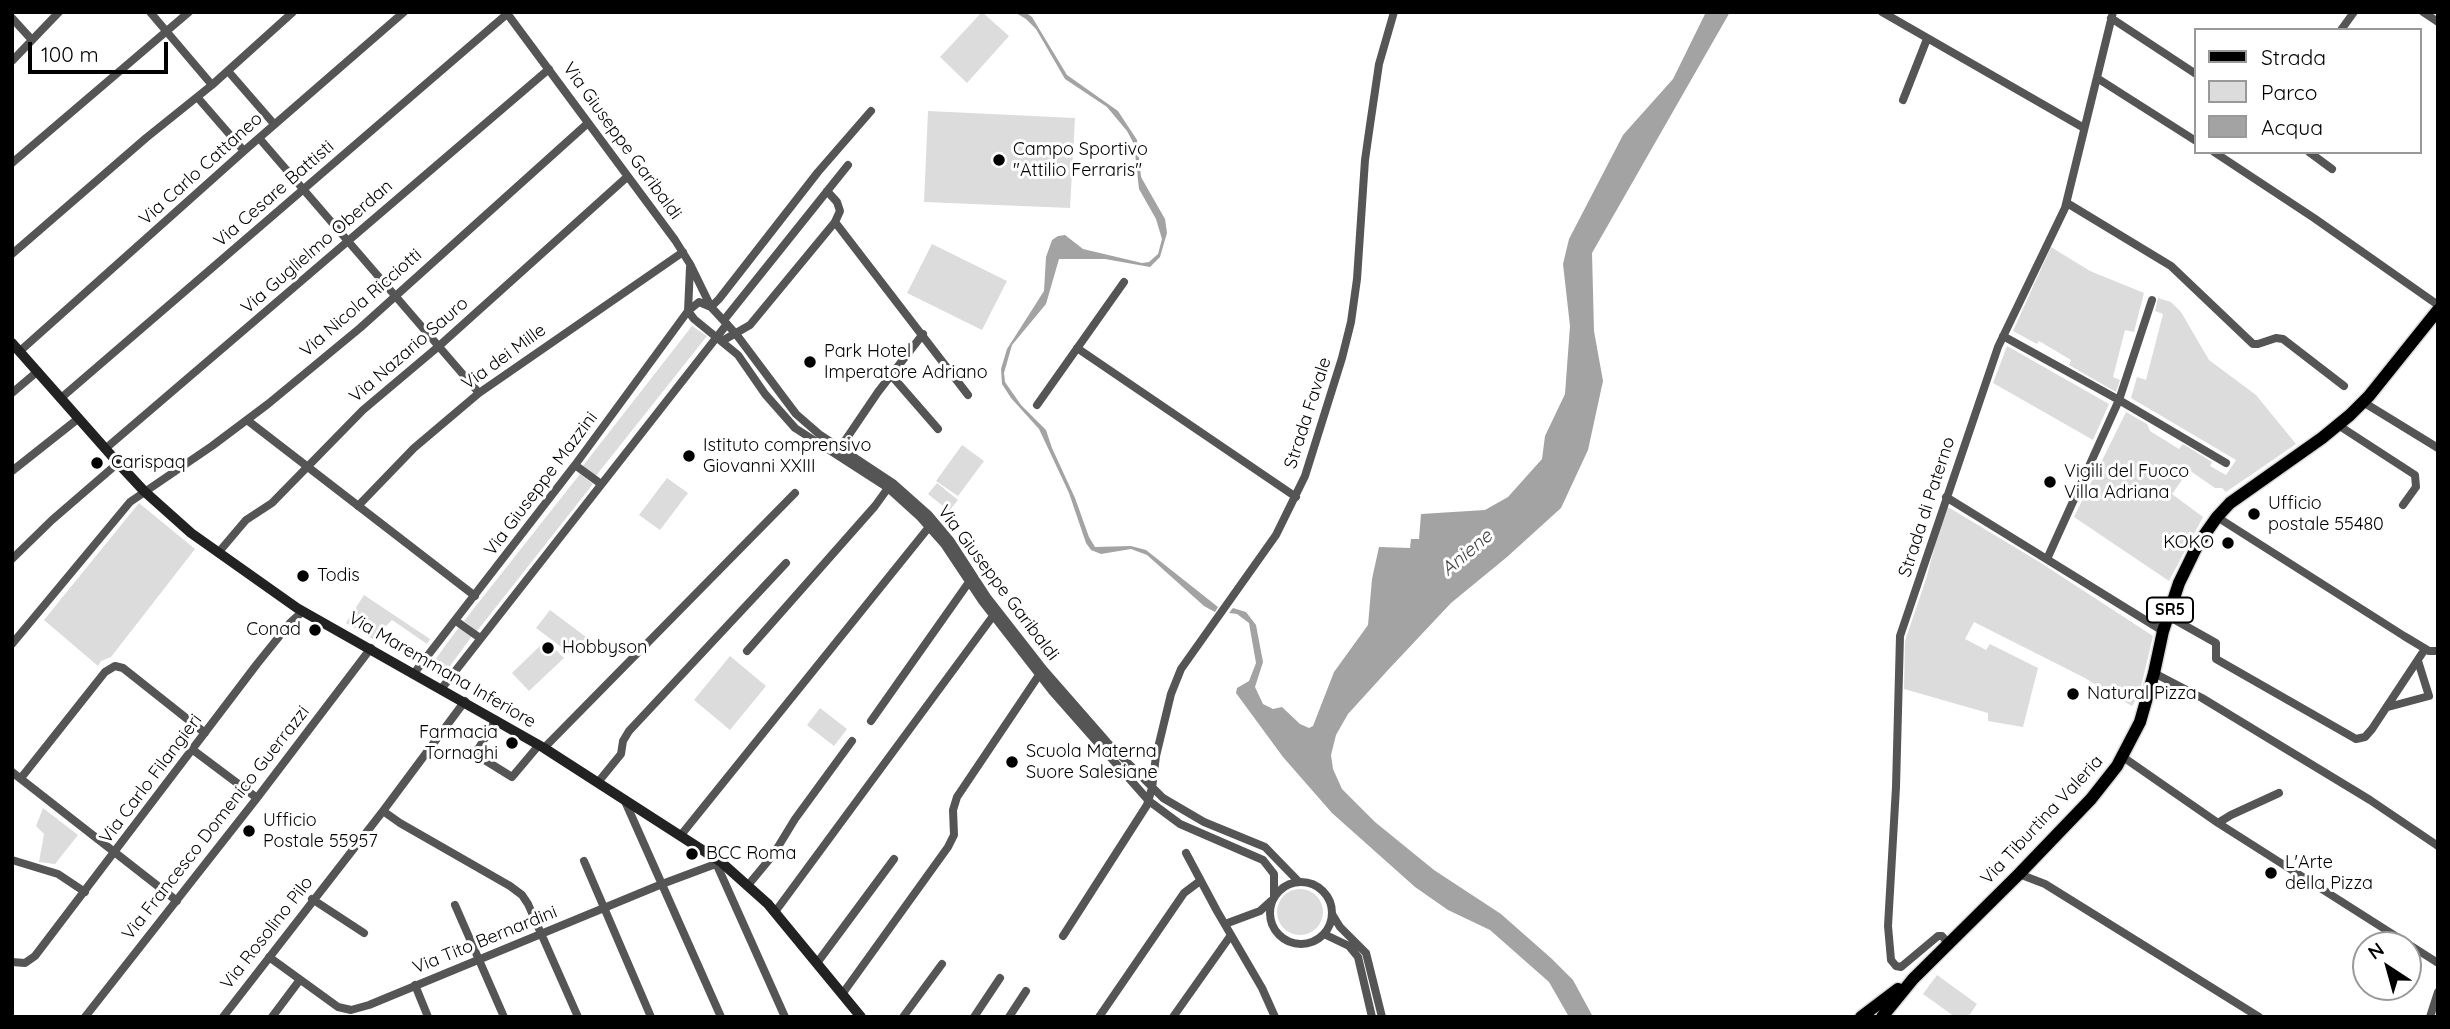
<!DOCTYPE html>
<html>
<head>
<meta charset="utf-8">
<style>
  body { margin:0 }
  #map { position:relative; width:2450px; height:1029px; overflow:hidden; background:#fff; font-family:Quicksand,sans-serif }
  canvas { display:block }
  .frame { position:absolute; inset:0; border:14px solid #000; pointer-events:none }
  .legend { position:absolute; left:2194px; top:28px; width:228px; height:126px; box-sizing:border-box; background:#fff; border:2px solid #999; margin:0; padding:9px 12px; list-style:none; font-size:21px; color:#000 }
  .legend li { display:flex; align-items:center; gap:14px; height:35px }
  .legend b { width:35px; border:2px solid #999 }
  .north { position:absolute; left:2352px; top:931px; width:70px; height:70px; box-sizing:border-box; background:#fff; border:2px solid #999; border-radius:50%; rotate:324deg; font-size:19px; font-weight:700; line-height:28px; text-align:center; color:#000 }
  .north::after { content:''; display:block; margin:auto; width:24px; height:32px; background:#000; clip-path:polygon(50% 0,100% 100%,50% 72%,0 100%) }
  .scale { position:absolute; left:28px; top:42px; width:140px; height:32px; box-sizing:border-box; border:4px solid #000; border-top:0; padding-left:9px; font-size:21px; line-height:24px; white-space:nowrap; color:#000; -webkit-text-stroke:5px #fff; paint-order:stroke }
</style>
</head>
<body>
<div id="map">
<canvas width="2450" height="1029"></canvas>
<div class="frame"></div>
<ul class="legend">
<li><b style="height:9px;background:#000"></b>Strada</li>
<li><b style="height:19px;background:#dcdcdc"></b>Parco</li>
<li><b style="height:19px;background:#a3a3a3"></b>Acqua</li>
</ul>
<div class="north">N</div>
<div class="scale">100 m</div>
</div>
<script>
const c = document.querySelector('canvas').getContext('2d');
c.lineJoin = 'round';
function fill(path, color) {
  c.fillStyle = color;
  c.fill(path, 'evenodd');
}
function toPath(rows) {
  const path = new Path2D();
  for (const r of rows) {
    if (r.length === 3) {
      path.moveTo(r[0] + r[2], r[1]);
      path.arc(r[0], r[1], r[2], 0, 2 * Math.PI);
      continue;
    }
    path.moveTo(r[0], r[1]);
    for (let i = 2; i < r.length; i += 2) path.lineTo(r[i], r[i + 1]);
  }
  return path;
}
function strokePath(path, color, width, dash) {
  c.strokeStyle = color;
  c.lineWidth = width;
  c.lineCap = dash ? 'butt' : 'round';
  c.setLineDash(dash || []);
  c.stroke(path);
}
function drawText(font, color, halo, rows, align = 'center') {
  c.font = font + ' Quicksand,sans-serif';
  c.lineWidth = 6;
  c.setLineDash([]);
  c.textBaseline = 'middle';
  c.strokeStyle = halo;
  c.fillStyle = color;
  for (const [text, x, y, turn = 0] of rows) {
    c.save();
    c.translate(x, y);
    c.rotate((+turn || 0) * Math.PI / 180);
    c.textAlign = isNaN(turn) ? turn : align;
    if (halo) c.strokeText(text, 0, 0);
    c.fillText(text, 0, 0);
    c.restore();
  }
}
const green = toPath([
  [982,12,1009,36,967,83,940,57],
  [928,111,1075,118,1070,208,924,202],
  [932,244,1007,281,982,330,907,293],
  [2051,247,2090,271,2144,293,2134,332,2125,330,2113,377,2120,380,2116,392,2069,365,2071,360,2039,341,2037,344,2013,331],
  [2158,298,2171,302,2181,312,2209,360,2256,395,2296,444,2226,492,2222,488,2215,488,2189,470,2172,494,2203,517,2169,581,2074,517,2126,412,2147,424,2150,431,2179,449,2183,444,2212,462,2210,466,2226,475,2236,460,2131,398,2137,377,2146,380,2163,314,2155,311],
  [692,326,707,336,595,477,582,467],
  [2007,346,2109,404,2093,440,1993,383],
  [962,445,984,461,958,496,936,481],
  [580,474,593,484,477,631,464,621],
  [667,478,688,493,660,530,639,515],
  [937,483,958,500,949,511,928,494],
  [139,503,195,549,111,657,101,661,98,666,44,620],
  [1948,507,2041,563,2153,636,2139,695,2132,706,2083,677,1974,622,1965,639,1986,650,1990,644,2038,668,2023,727,1988,721,1988,713,1904,689,1905,641,1926,579,1943,516],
  [364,595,430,639,427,644,392,620,373,639,346,623],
  [550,610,586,637,572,655,536,628],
  [459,627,472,636,442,677,429,668],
  [546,640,564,658,529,691,512,673],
  [730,656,766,686,730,730,694,700],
  [820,708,847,729,834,746,807,725],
  [43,808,78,835,55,864,39,862,44,834,36,826],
  [1300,912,23],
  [1937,975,1977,1004,1968,1017,1955,1017,1923,994]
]);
const water = toPath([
  [996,12,1025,12,1032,17,1067,75,1118,111,1137,140,1141,177,1165,219,1167,233,1160,257,1150,267,1105,259,1059,259,1046,304,1012,345,1004,373,1005,382,1021,405,1046,430,1052,448,1075,498,1089,537,1095,547,1131,546,1146,550,1218,607,1215,612,1204,606,1147,555,1131,549,1101,554,1091,550,1086,543,1069,493,1039,429,1011,398,1002,384,1001,369,1007,349,1044,291,1046,257,1052,240,1058,236,1065,235,1083,249,1142,263,1149,262,1158,254,1162,239,1156,219,1139,189,1134,144,1127,131,1107,107,1065,79,1036,29,1026,19,1016,13],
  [1706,12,1730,12,1592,253,1594,331,1603,381,1588,450,1561,508,1507,557,1451,603,1388,670,1348,714,1336,735,1331,755,1333,769,1342,789,1375,822,1434,870,1501,914,1552,959,1573,980,1593,1017,1569,1017,1549,982,1490,930,1448,910,1415,887,1332,813,1283,757,1236,693,1237,688,1249,681,1256,663,1249,623,1237,614,1229,613,1233,608,1246,612,1256,625,1263,662,1255,687,1263,704,1273,709,1282,707,1300,724,1309,728,1313,726,1334,672,1368,625,1372,579,1379,547,1410,548,1411,539,1419,539,1421,514,1485,510,1508,497,1542,459,1545,436,1565,394,1570,326,1563,264,1569,239,1623,135,1673,79]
]);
const minor = toPath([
  [150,12,212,85],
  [506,12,675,240,690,264,711,307,736,334,796,414,819,434,893,483,929,515,950,540,987,597,1044,670,1107,742,1163,798,1204,822,1265,847,1299,882],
  [1882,12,2084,128],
  [2423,12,2438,22],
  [12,18,32,40],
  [2111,18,2196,74],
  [2341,30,2354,12],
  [12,61,59,12],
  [228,71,274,124],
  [2097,78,2196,141],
  [198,98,244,151],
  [1903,100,1927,39],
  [259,138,479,393],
  [2214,152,2314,218,2438,305],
  [2309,152,2332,169],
  [12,163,189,12],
  [2067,203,2171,266,2253,344,2258,344,2276,338,2283,339,2344,386],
  [835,222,968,395],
  [12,254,146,138,212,85,293,12],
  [711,307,719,299,818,172,871,111],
  [688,311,694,319,738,355,765,394,795,428,888,488,920,517,944,544,982,601,1052,691,1149,801,1180,824,1263,860,1274,874,1274,897],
  [688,311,690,267],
  [724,320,848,165],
  [2003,336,2119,400,2226,463],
  [722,341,750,325,835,222,840,211,837,202,827,191],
  [1077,348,1296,497],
  [20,351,244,151,404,12],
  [891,375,938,429],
  [12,393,38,371],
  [61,398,507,14],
  [2363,402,2438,448],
  [1037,405,1124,282],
  [247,420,475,596],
  [2338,425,2415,475,2416,487,2403,505],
  [840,448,878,392,923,334],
  [105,449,549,69],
  [575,465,601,484],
  [12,471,79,418],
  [1946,497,2163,631],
  [358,506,414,448,479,393,683,252],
  [2217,517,2404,636,2429,651,2438,651],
  [218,553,246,520,272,503,363,410,439,346,627,177],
  [12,559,52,520,118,463],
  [2047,559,2119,400,2152,300],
  [2168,616,2216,643,2216,659,2356,739,2365,737,2372,729,2425,649],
  [456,621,480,638],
  [12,644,130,502,212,446,268,404,360,328,588,123],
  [747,651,875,506,888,488],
  [2418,661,2429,696],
  [415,672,575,465,688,311,699,302,711,307],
  [2154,673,2202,698,2370,800,2438,846],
  [442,688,727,324],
  [2388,707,2429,696],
  [496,720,475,754,512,777,539,745],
  [871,721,969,582],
  [544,748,795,493],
  [193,750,257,798],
  [2123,757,2218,823,2438,963],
  [12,772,177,901],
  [21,778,105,672,115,666,123,668,205,733],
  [599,781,621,754,623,741,629,731,786,563],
  [624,799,721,1017],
  [383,811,400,823,510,886,522,895,528,904,578,1017],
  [2218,823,2231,815,2279,793],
  [681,835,929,527],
  [1186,853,1217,911,1262,988,1275,1017],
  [12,860,58,874,85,892],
  [584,861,651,1017],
  [716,863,785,1017],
  [2019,874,2045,884,2259,1017],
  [1301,913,31],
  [749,884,773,855,795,819,852,741],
  [312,899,364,933],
  [455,905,504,1017],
  [775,912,993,616],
  [1332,914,1340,927,1366,953,1382,1017],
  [1225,924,1260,911,1271,901],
  [1324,934,1349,946,1358,957,1372,1017],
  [1063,936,1147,805,1152,788,1156,756,1171,694,1181,669,1276,535,1305,476,1342,358,1351,322,1357,279,1365,160,1370,125,1379,64,1394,12],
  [1948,943,1942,936,1938,936,1901,967,1896,966,1891,960,1888,926,1896,787,1900,636,1998,347,2065,208,2113,12],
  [269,957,338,1007,351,1010,369,1005,662,884,721,862],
  [12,962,25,963,35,956,257,664,290,623,303,611],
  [817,963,894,859],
  [415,985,428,1017],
  [843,993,948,847,954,835,953,810,957,797,1039,675],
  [85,1017,257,798,371,648],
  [223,1017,383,811,465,701],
  [272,1017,299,981],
  [903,1017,942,964],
  [974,1017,1000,978],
  [1009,1017,1026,991],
  [1099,1017,1184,893,1200,881],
  [1173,1017,1231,935],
  [2430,1017,2438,992]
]);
const secondary = toPath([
  [12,343,118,463,144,491,191,533,297,608,544,748,721,862,768,904,861,1017]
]);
const primary = toPath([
  [1861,1017,1898,989],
  [1882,1017,1913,979,2019,874,2091,799,2117,766,2140,722,2154,673,2163,631,2179,583,2198,544,2217,517,2230,503,2322,438,2350,415,2369,396,2438,310]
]);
const markers = [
  [999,160,7,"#000"],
  [810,362,7,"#000"],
  [689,456,7,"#000"],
  [97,463,7,"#000"],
  [2050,482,7,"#000"],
  [2254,514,7,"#000"],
  [2228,543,7,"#000"],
  [303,576,7,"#000"],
  [315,630,7,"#000"],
  [548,648,7,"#000"],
  [2073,694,7,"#000"],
  [512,743,7,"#000"],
  [1012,762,7,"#000"],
  [249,831,7,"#000"],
  [692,854,7,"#000"],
  [2271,873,7,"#000"]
];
const shields = [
  [2170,610,46]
];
const shieldNames = [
  ["SR5",2170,610]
];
const streetNames = [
  ["Via Giuseppe Garibaldi",622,141,54],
  ["Via Carlo Cattaneo",201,169,-42],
  ["Via Cesare Battisti",274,194,-41],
  ["Via Guglielmo Oberdan",317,247,-41],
  ["Via Nicola Ricciotti",361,303,-41],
  ["Via Nazario Sauro",409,350,-41],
  ["Via dei Mille",504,357,-36],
  ["Strada Favale",1308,413,-72],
  ["Via Giuseppe Mazzini",541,484,-53],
  ["Strada di Paterno",1927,507,-72],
  ["Via Giuseppe Garibaldi",998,583,53],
  ["Via Maremmana Inferiore",442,670,30],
  ["Via Carlo Filangieri",151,779,-53],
  ["Via Tiburtina Valeria",2042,820,-47],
  ["Via Francesco Domenico Guerrazzi",216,823,-52],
  ["Via Rosolino Pilo",267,933,-52],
  ["Via Tito Bernardini",485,940,-22]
];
const poiNames = [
  ["Campo Sportivo",1013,150],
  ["\"Attilio Ferraris\"",1013,171],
  ["Park Hotel",824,352],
  ["Imperatore Adriano",824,373],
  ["Istituto comprensivo",703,446],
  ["Giovanni XXIII",703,467],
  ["Carispaq",111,463],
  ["Vigili del Fuoco",2064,472],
  ["Villa Adriana",2064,493],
  ["Ufficio",2268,504],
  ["postale 55480",2268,525],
  ["KOKO",2214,543,"right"],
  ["Todis",317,576],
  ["Conad",301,630,"right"],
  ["Hobbyson",562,648],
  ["Natural Pizza",2087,694],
  ["Farmacia",498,733,"right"],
  ["Tornaghi",498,754,"right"],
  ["Scuola Materna",1026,752],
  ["Suore Salesiane",1026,773],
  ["Ufficio",263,821],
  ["Postale 55957",263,842],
  ["BCC Roma",706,854],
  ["L'Arte",2285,863],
  ["della Pizza",2285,884]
];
const waterNames = [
  ["Aniene",1467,553,-40]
];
fill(green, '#dcdcdc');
fill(water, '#a3a3a3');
strokePath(primary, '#dbdbdb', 15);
strokePath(minor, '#555', 8);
strokePath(secondary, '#222', 10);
strokePath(primary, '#000', 12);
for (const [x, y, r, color] of markers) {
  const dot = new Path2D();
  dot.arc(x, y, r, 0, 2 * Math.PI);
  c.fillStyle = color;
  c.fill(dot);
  strokePath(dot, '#fff', 2.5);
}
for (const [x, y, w] of shields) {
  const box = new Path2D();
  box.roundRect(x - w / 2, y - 12.5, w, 25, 5);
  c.fillStyle = '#fff';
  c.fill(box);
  strokePath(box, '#000', 2);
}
drawText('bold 16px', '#000', null, shieldNames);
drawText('18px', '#000', '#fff', streetNames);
drawText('18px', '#000', '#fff', poiNames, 'left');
drawText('italic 19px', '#444', '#fff', waterNames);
</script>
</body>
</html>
